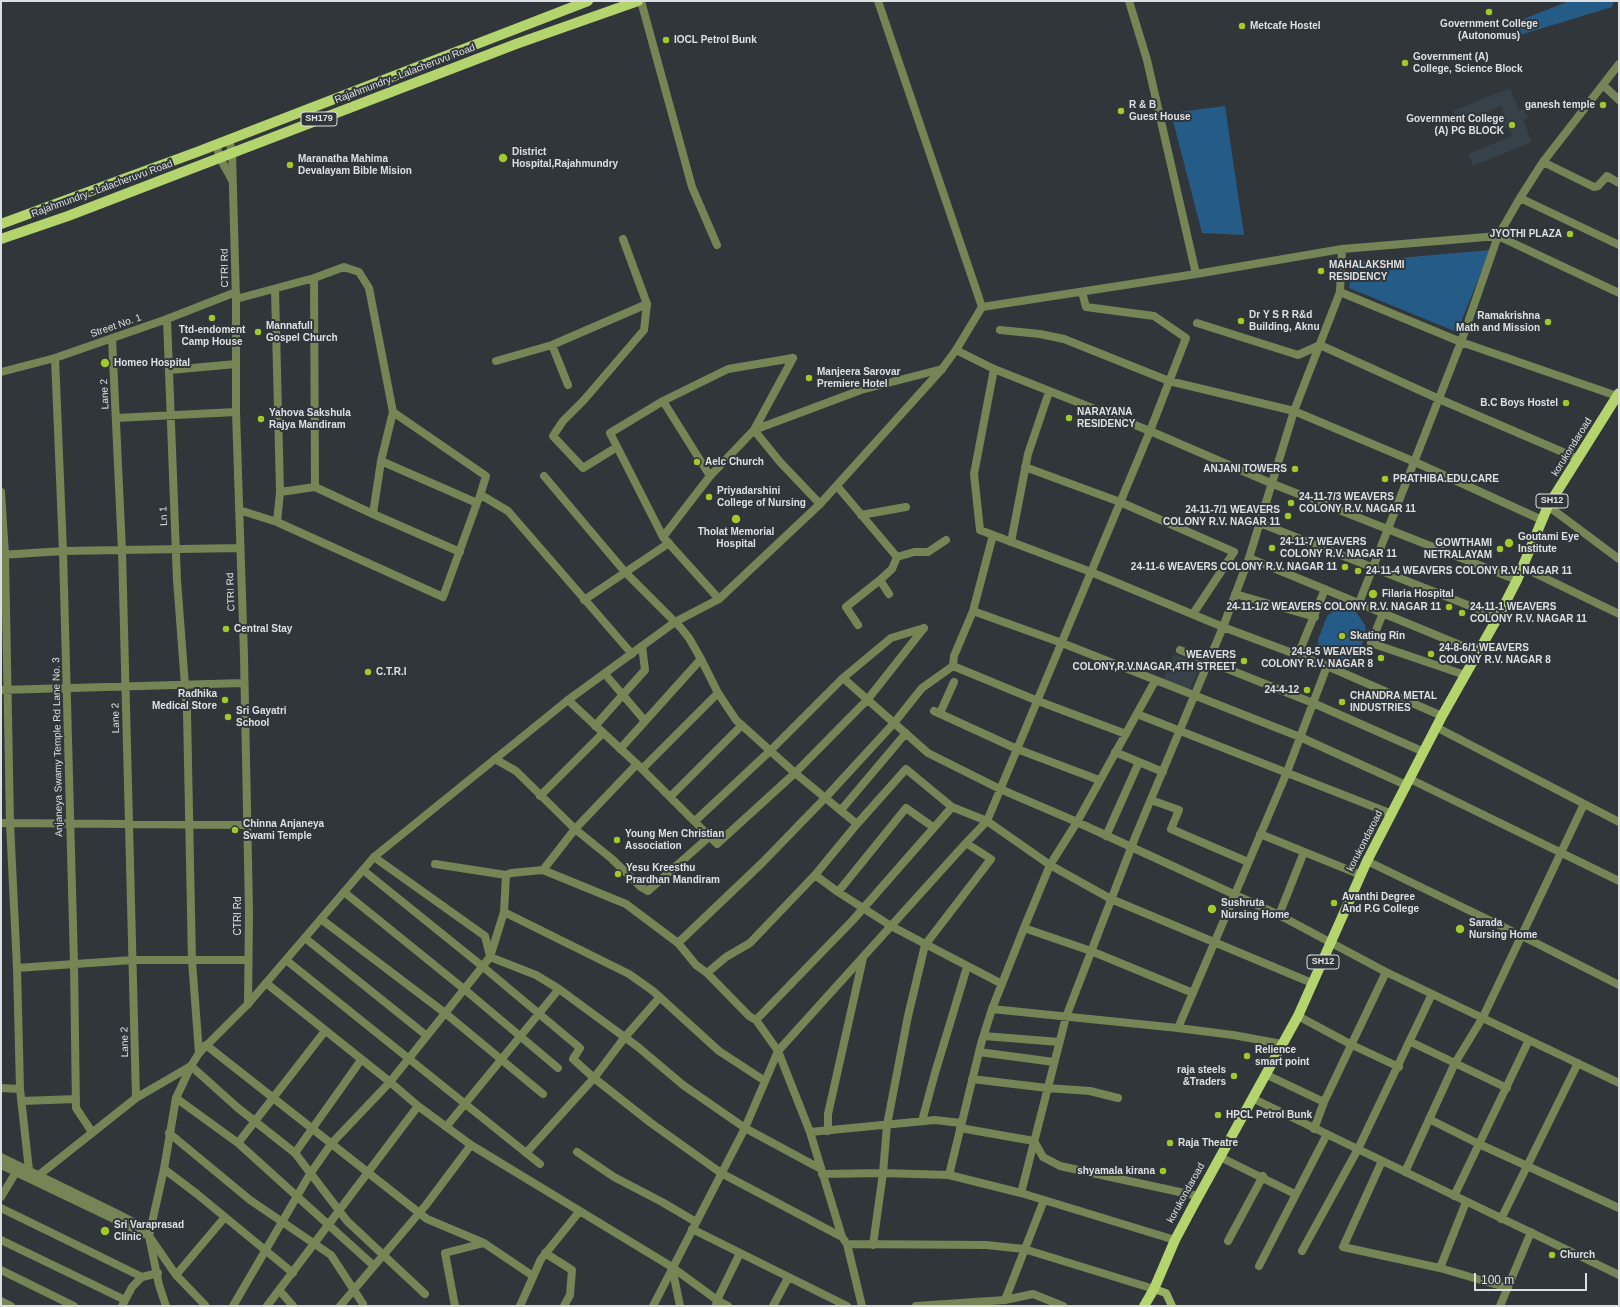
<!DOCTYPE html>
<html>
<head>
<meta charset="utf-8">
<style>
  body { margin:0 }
  #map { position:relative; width:1620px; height:1307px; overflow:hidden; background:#31363a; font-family:Arial,sans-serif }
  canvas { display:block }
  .frame { position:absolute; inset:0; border:2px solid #dde0e2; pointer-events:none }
  .scale { position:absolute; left:1474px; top:1273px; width:113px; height:18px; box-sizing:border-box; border:2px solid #dde0e2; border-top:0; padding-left:5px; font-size:12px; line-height:14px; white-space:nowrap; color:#dde0e2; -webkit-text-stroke:3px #31363a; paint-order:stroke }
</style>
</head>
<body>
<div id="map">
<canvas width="1620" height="1307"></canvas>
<div class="frame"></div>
<div class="scale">100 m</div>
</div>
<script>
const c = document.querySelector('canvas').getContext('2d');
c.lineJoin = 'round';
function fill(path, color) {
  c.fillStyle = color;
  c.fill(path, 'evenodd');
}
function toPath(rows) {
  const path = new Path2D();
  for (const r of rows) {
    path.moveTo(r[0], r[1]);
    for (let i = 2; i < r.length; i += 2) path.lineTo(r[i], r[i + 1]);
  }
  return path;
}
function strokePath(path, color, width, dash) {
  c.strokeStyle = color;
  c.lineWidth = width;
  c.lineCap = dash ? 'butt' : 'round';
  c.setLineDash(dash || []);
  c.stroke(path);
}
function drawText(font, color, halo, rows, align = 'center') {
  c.font = font + ' Arial,sans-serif';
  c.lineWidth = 4;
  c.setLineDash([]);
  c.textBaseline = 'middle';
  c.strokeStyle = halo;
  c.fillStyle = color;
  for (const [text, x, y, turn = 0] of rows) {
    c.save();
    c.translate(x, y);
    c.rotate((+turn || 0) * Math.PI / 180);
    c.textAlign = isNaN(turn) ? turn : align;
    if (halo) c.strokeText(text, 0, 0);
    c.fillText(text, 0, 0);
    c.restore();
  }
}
const built = toPath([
  [1510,88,1519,111,1524,109,1528,118,1523,120,1532,142,1473,166,1468,154,1512,136,1508,127,1502,130,1498,120,1505,117,1501,106,1458,123,1453,111],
  [1174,654,1201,665,1190,690,1163,679]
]);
const green = toPath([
  [1569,1,1614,1,1612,7,1520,35,1511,24],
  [1225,106,1244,235,1202,233,1171,113],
  [1490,250,1457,332,1349,288,1354,262],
  [1342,609,1356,612,1365,625,1366,633,1358,654,1343,662,1336,662,1328,659,1319,648,1318,640,1327,616,1335,610]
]);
const minor = toPath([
  [641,1,692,187,717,245],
  [1129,1,1147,60,1196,274],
  [1603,85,1619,100],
  [229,140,232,153,236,299,236,412,244,656,249,912,248,1004],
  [216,144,220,158,232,180],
  [1543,162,1594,187,1598,186,1607,176,1619,183],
  [1520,198,1619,245],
  [314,278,315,487],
  [275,289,280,492,277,522,443,597,477,503,381,461],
  [1340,292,1461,342,1617,396],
  [236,299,314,278,344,267,359,272,369,288,393,412,381,461,373,514],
  [982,307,1196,274,1342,249,1498,236,1520,198,1543,162,1619,64],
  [167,319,177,580,187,712,192,961,199,1053],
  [1197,323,1298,355,1320,345,1439,399,1579,459],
  [1000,330,1040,334,1064,339,1169,381,1294,411,1415,462,1542,520],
  [112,338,122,550,136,1098],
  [552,345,568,385],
  [956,350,994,369,1150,431,1273,484,1517,580],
  [55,358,63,551,74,964,76,1108,92,1132],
  [496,361,552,345,647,304,623,239],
  [170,370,236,364],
  [1,372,55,358,167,319,236,292],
  [663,401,710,476],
  [393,412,486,476,479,499],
  [116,418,236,412],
  [617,447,583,468,553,436,563,421,584,400,644,330,647,304],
  [1025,467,1120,502,1234,552,1193,614],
  [544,476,625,572,681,628,689,638,701,659],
  [837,486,897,557,892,569,880,580,889,594],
  [1,492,5,555,10,823,1,823],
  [280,492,315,487,373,514,460,552],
  [481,495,508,511,632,654],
  [820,504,780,462,754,430,861,390,942,369],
  [1548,506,1619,559],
  [239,510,277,522],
  [861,515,906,507],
  [1260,523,1498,617],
  [993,535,980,530,974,474,994,369],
  [663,537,710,476,754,430,793,358],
  [1011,542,1028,454,1049,392],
  [1,555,63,551,240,548],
  [897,557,914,552,928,552,946,540],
  [1249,558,1477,652],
  [1522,567,1619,614],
  [1235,594,1315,617],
  [719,599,663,537,610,433,663,401,728,369,793,358],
  [584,600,669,543],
  [1359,603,1461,342,1498,236,1619,293],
  [973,611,1062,643,1300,737,1406,785],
  [1383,613,1371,643,1465,675],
  [858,625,846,607,880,580],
  [1180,650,1313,703,1424,752],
  [1298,655,1325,589],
  [953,666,1038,701,1126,734],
  [605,674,645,721],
  [843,678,928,753,1000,789,1077,822,1279,915,1386,972,1619,1083],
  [1,690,244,683],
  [568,700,640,767],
  [934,711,1017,749,1099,780],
  [940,713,954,682],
  [1137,714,1392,814],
  [595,726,645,670,642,646],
  [1436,727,1619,822],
  [620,749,701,659,718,693],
  [1115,752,1163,772],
  [495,759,516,771,575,829,612,859,641,887,648,891,710,836],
  [1410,779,1619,881],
  [540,796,603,733],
  [670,797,742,725],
  [1151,800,1179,810,1171,829,1248,862],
  [841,810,906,733],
  [695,821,771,750,843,678,891,638,924,628],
  [857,824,795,773,736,720,718,693,642,769,717,844,795,773,868,699,924,628],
  [1260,834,1361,875],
  [1106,836,1139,762],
  [374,857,485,936,490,956],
  [1367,861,1522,936,1619,985],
  [435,864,506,875,511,873,543,870,626,904,678,943,696,965,707,973,749,1016,756,1020,778,1051,810,1132,842,1237,847,1244,862,1306],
  [363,870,482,966,580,1048,573,1059,594,1078,651,1123,721,1173,842,1237],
  [543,870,575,829,637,764],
  [815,875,838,892,891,926,1002,984],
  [344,892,464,989,558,1068],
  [838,892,906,808,933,827],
  [504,912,629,974,653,991,719,1051,765,1081],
  [1279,915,1304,852],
  [321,919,445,1013,543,1094],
  [1024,928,1091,951,1193,993],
  [305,938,427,1036],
  [678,943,762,863,826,797,894,723,922,688,953,666,954,656,973,611,993,535,1091,572,1223,627,1327,666,1442,716],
  [490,957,536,975,559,989,638,1047,683,1085,745,1128,821,1169],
  [286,960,540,1164],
  [17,968,133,960,248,960],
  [707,973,726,957,750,943,815,875,857,824,906,769,952,807,987,821,1050,865,1111,899,1312,983],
  [266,983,390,1082,418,1106,471,1145,672,1267,717,1300,728,1306],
  [992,1009,1178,1028,1233,1035,1282,1044],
  [1298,1016,1352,1045,1399,1067],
  [756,1020,853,920,952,807],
  [1178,1028,1287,772,1327,666],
  [325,1031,238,1143,374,1266],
  [984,1036,1059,1042],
  [1411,1042,1507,1088],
  [206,1045,427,1219,484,1243,533,1276],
  [979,1052,1054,1062],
  [1267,1075,1324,1102],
  [972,1079,1047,1088,1090,1091,1118,1098],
  [1,1088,20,1089],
  [176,1098,238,1143],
  [1254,1099,1619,1275],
  [22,1101,76,1099],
  [1429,1119,1479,1144,1619,1208],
  [922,1121,935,1073,967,967],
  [446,1127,559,989],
  [960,1128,1034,1141,1043,1157,1060,1166,1198,1196],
  [1314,1129,1324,1102,1386,972],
  [828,1131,828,1114,863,958],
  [810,1132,935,1120,961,1123],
  [169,1133,250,1200,331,1255,363,1304],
  [577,1152,614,1177,662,1202,696,1222],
  [295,1153,361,1060],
  [526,1153,594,1078,625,1037,660,997],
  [1220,1157,1295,1194],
  [1382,1161,1343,1247,1440,1268,1508,1288],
  [164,1169,197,1194,293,1273],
  [29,1170,20,1089,17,968,10,823,247,825],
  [1405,1172,1455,1063,1483,1017,1584,804],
  [822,1174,883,1173,949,1175,1021,1193,1175,1240],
  [39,1175,136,1098,191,1066,238,1108,295,1153,347,1221,425,1294],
  [949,1175,981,1044,992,1009,1024,928,1050,865,1077,822,1155,681],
  [1021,1193,1066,1017,1136,835,1223,627,1249,558,1294,411,1340,292,1342,249],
  [1454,1196,1529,1040],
  [1,1197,16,1172],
  [1,1208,142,1277],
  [1501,1219,1578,1063],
  [692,1229,847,1306],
  [149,1236,176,1275,205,1305],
  [1,1240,125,1300],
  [1228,1241,1263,1176],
  [847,1244,986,1245,1024,1249,1154,1289],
  [873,1245,883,1173,887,1125,908,1016,925,945,991,859,966,843],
  [1302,1251,1358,1149,1432,994],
  [545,1253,572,1270,570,1295,564,1306],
  [1259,1266,1327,1134],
  [672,1267,680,1306],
  [1440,1268,1466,1202],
  [1,1270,74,1306],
  [176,1275,225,1217],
  [279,1290,293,1306],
  [1005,1300,1044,1200],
  [1,1301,11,1306],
  [716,1305,717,1300,740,1253],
  [122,1306,132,1287,142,1277,158,1273],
  [233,1306,310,1174,331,1144,390,1082,490,957,504,912,506,875],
  [267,1306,418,1106],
  [340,1306,426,1205,471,1145],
  [455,1306,445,1253,484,1243],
  [520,1306,541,1259,579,1212],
  [653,1306,745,1128,778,1051,966,843,987,821,1150,431,1186,338,1154,316,1086,307,1082,292],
  [773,1306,788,1278],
  [916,1306,1005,1300,1033,1294,1063,1306],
  [1500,1306,1531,1232]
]);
const tertiary = toPath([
  [1,1157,118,1214,135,1223,149,1236],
  [1,1165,147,1235],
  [166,1306,159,1285,149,1236,164,1169,176,1098,191,1066,199,1053,248,1004,374,857,568,700,675,622,719,599,820,504,942,369,956,350,982,307,878,1]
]);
const secondary = toPath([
  [1154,1289,1166,1293,1172,1306]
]);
const primary = toPath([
  [1,224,197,152,588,1],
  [1,239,68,216,516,44,638,1],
  [1144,1306,1154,1289,1175,1240,1192,1208,1298,1016,1367,861,1442,716,1498,617,1517,580,1548,506,1619,393]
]);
const markers = [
  [1489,12,4,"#a1c92a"],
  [1242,26,4,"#a1c92a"],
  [666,40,4,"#a1c92a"],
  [1405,63,4,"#a1c92a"],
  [1603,105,4,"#a1c92a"],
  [1121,111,4,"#a1c92a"],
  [1512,125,4,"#a1c92a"],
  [503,158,5,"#a1c92a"],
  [290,165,4,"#a1c92a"],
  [1570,234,4,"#a1c92a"],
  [1321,271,4,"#a1c92a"],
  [212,318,4,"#a1c92a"],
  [1241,321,4,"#a1c92a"],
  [1548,322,4,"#a1c92a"],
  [258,332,4,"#a1c92a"],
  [105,363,5,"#a1c92a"],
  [809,378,4,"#a1c92a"],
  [1566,403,4,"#a1c92a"],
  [1069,418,4,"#a1c92a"],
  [261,419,4,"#a1c92a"],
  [697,462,4,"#a1c92a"],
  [1295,469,4,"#a1c92a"],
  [1385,479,4,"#a1c92a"],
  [709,497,4,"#a1c92a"],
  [1291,503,4,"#a1c92a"],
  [1288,516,4,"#a1c92a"],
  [736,519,5,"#a1c92a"],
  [1509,543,5,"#a1c92a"],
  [1272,548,4,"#a1c92a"],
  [1500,549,4,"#a1c92a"],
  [1345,567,4,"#a1c92a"],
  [1358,571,4,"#a1c92a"],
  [1373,594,5,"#a1c92a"],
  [1449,607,4,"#a1c92a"],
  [1462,613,4,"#a1c92a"],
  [226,629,4,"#a1c92a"],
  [1342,636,4,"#a1c92a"],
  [1431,654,4,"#a1c92a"],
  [1381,658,4,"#a1c92a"],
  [1244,661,4,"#a1c92a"],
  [368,672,4,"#a1c92a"],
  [1307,690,4,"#a1c92a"],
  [225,700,4,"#a1c92a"],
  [1342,702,4,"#a1c92a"],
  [228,717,4,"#a1c92a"],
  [235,830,4,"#a1c92a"],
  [617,840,4,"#a1c92a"],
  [618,874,4,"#a1c92a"],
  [1334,903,4,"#a1c92a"],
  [1212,909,5,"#a1c92a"],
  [1460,929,5,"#a1c92a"],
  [1247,1056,4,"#a1c92a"],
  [1234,1076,4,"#a1c92a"],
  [1218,1115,4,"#a1c92a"],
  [1170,1143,4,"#a1c92a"],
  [1163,1171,4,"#a1c92a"],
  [105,1231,5,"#a1c92a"],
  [1552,1255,4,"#a1c92a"]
];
const shields = [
  [319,119,36],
  [1552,501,32],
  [1323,962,32]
];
const shieldNames = [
  ["SH179",319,119],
  ["SH12",1552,501],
  ["SH12",1323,962]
];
const poiNames = [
  ["Government College",1489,24,"center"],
  ["(Autonomus)",1489,36,"center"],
  ["Metcafe Hostel",1250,26],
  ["IOCL Petrol Bunk",674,40],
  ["Government (A)",1413,57],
  ["College, Science Block",1413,69],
  ["R & B",1129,105],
  ["Guest House",1129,117],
  ["ganesh temple",1595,105,"right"],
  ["Government College",1504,119,"right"],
  ["(A) PG BLOCK",1504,131,"right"],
  ["District",512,152],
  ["Hospital,Rajahmundry",512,164],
  ["Maranatha Mahima",298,159],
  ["Devalayam Bible Mision",298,171],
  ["JYOTHI PLAZA",1562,234,"right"],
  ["MAHALAKSHMI",1329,265],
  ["RESIDENCY",1329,277],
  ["Dr Y S R R&d",1249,315],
  ["Building, Aknu",1249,327],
  ["Ramakrishna",1540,316,"right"],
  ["Math and Mission",1540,328,"right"],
  ["Mannafull",266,326],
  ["Gospel Church",266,338],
  ["Ttd-endoment",212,330,"center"],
  ["Camp House",212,342,"center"],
  ["Homeo Hospital",114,363],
  ["Manjeera Sarovar",817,372],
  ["Premiere Hotel",817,384],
  ["B.C Boys Hostel",1558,403,"right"],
  ["NARAYANA",1077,412],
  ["RESIDENCY",1077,424],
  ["Yahova Sakshula",269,413],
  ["Rajya Mandiram",269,425],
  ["Aelc Church",705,462],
  ["ANJANI TOWERS",1287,469,"right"],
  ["PRATHIBA.EDU.CARE",1393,479],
  ["Priyadarshini",717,491],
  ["College of Nursing",717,503],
  ["24-11-7/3 WEAVERS",1299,497],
  ["COLONY R.V. NAGAR 11",1299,509],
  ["24-11-7/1 WEAVERS",1280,510,"right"],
  ["COLONY R.V. NAGAR 11",1280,522,"right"],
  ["Tholat Memorial",736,532,"center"],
  ["Hospital",736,544,"center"],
  ["Goutami Eye",1518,537],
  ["Institute",1518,549],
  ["24-11-7 WEAVERS",1280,542],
  ["COLONY R.V. NAGAR 11",1280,554],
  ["GOWTHAMI",1492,543,"right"],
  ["NETRALAYAM",1492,555,"right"],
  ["24-11-6 WEAVERS COLONY R.V. NAGAR 11",1337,567,"right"],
  ["24-11-4 WEAVERS COLONY R.V. NAGAR 11",1366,571],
  ["Filaria Hospital",1382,594],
  ["24-11-1/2 WEAVERS COLONY R.V. NAGAR 11",1441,607,"right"],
  ["24-11-1 WEAVERS",1470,607],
  ["COLONY R.V. NAGAR 11",1470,619],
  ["Central Stay",234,629],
  ["Skating Rin",1350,636],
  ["24-8-6/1 WEAVERS",1439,648],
  ["COLONY R.V. NAGAR 8",1439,660],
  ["24-8-5 WEAVERS",1373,652,"right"],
  ["COLONY R.V. NAGAR 8",1373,664,"right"],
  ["WEAVERS",1236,655,"right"],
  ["COLONY,R.V.NAGAR,4TH STREET",1236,667,"right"],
  ["C.T.R.I",376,672],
  ["24-4-12",1299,690,"right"],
  ["Radhika",217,694,"right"],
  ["Medical Store",217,706,"right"],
  ["CHANDRA METAL",1350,696],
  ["INDUSTRIES",1350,708],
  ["Sri Gayatri",236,711],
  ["School",236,723],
  ["Chinna Anjaneya",243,824],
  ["Swami Temple",243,836],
  ["Young Men Christian",625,834],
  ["Association",625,846],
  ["Yesu Kreesthu",626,868],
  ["Prardhan Mandiram",626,880],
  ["Avanthi Degree",1342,897],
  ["And P.G College",1342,909],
  ["Sushruta",1221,903],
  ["Nursing Home",1221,915],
  ["Sarada",1469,923],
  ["Nursing Home",1469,935],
  ["Relience",1255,1050],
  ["smart point",1255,1062],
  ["raja steels",1226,1070,"right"],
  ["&Traders",1226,1082,"right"],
  ["HPCL Petrol Bunk",1226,1115],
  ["Raja Theatre",1178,1143],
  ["shyamala kirana",1155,1171,"right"],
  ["Sri Varaprasad",114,1225],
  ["Clinic",114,1237],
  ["Church",1560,1255]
];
const streetNames = [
  ["Rajahmundry - Lalacheruvu Road",405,74,-21],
  ["Rajahmundry - Lalacheruvu Road",102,189,-20],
  ["CTRI Rd",225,268,-91],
  ["Street No. 1",116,326,-19],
  ["Lane 2",105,394,-93],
  ["korukondaroad",1572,447,-58],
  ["Ln 1",164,516,-92],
  ["CTRI Rd",231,592,-92],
  ["Lane 2",116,718,-91],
  ["Anjaneya Swamy Temple Rd Lane No. 3",58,747,-91],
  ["korukondaroad",1365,841,-63],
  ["CTRI Rd",238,916,-90],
  ["Lane 2",125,1042,-91],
  ["korukondaroad",1186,1193,-61]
];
fill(built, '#374149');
fill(green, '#255c87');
strokePath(minor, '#758555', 8);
strokePath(tertiary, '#758555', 8);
strokePath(secondary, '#99b264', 8);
strokePath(primary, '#b4d46d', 10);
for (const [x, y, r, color] of markers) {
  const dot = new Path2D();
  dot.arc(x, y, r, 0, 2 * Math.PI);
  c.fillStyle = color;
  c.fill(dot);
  strokePath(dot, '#31363a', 1.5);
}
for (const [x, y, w] of shields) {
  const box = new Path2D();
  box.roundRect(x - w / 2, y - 7, w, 14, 3);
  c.fillStyle = '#31363a';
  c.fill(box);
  strokePath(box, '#dde0e2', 1);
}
drawText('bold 9px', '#dde0e2', null, shieldNames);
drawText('bold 10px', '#dde0e2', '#31363a', poiNames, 'left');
drawText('10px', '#dde0e2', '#31363a', streetNames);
</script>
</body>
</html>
